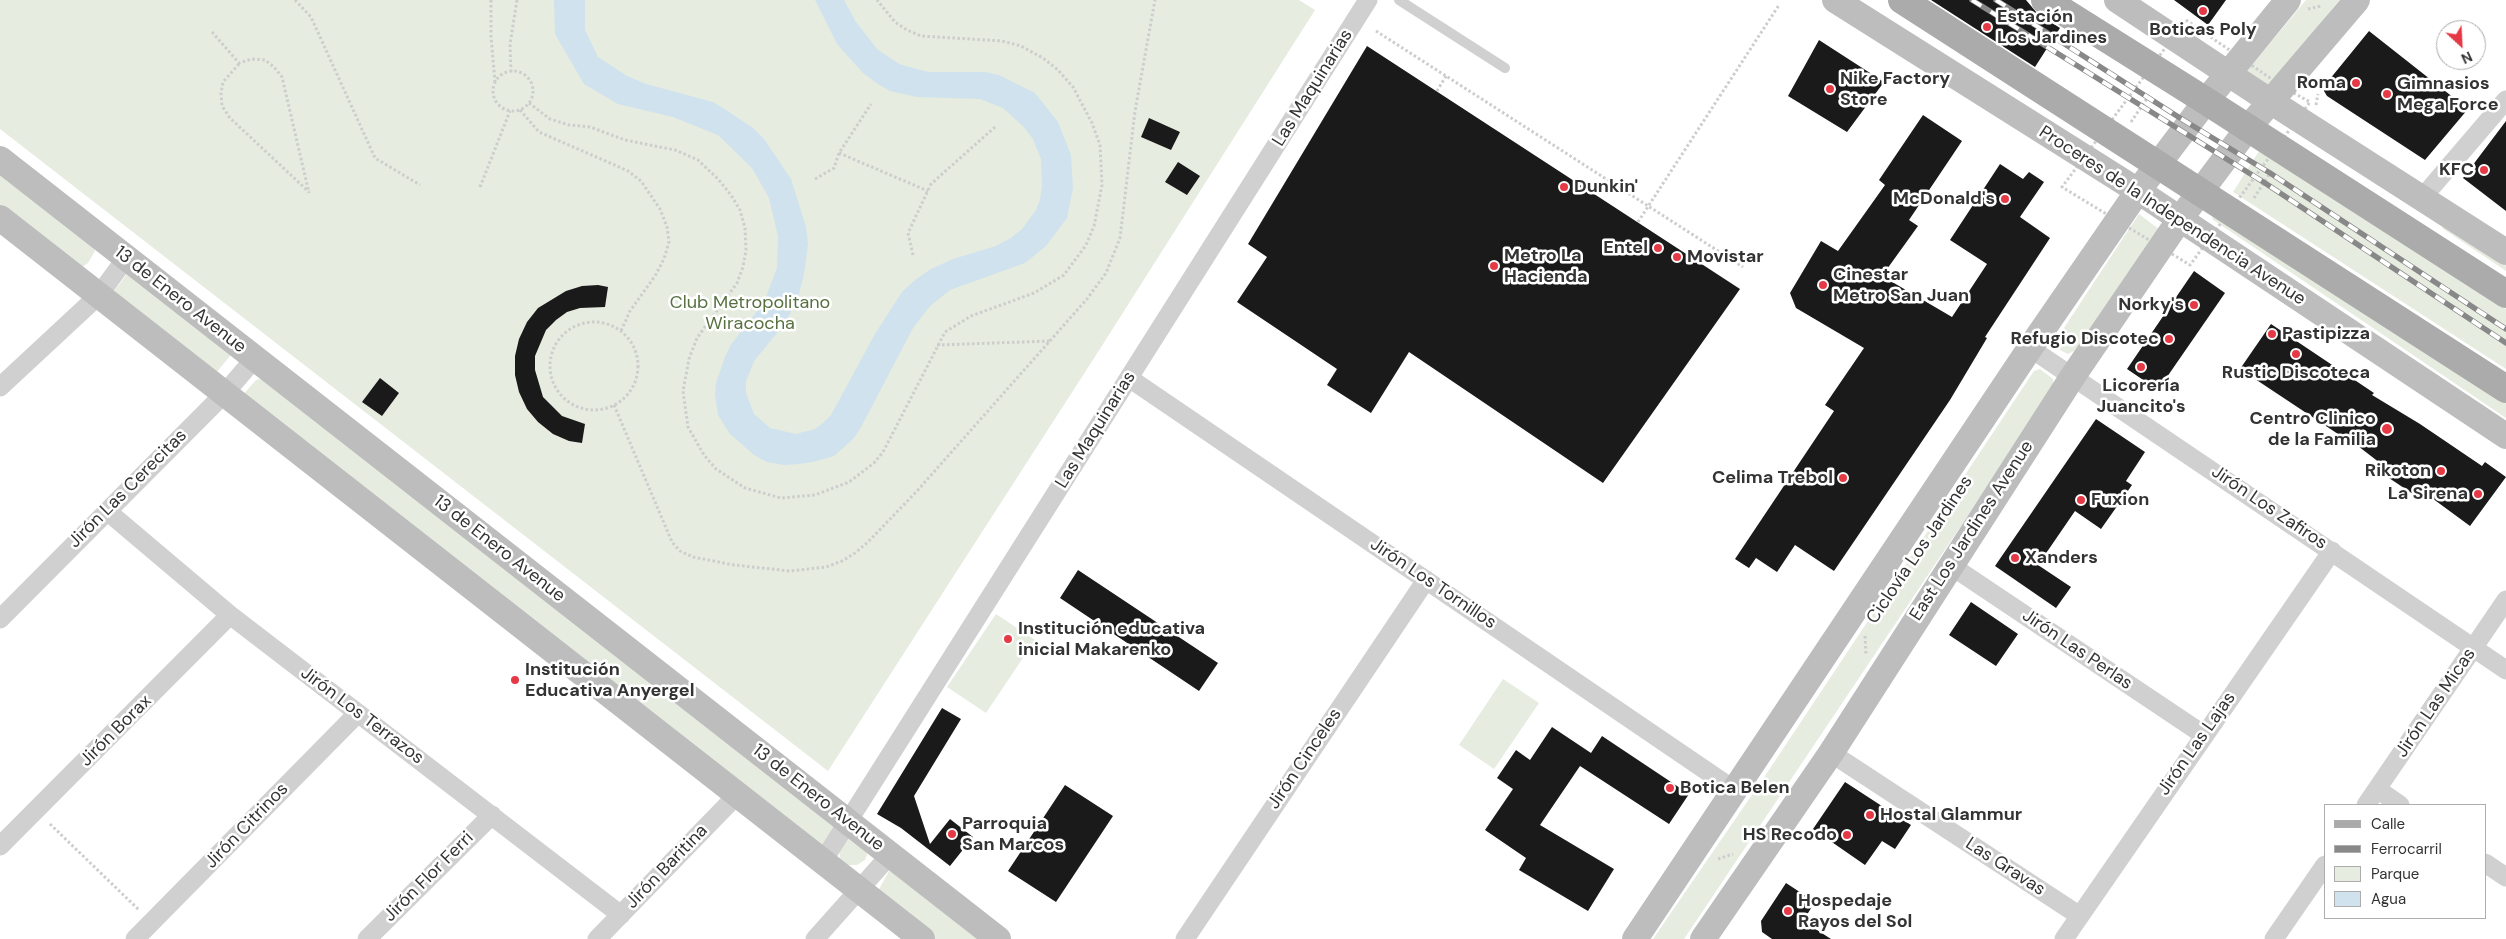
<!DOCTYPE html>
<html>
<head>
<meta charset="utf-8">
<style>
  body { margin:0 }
  #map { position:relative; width:2506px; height:939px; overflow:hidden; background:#fff; font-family:"DM Sans",sans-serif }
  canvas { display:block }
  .legend { position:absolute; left:2324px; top:804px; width:162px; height:115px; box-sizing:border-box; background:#fff; border:1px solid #adadad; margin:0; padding:6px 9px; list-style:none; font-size:15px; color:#333 }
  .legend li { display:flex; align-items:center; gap:10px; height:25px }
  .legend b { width:25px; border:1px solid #adadad }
  .north { position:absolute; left:2436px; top:20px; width:50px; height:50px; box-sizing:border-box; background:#fff; border:1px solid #adadad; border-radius:50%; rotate:155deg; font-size:14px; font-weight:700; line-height:20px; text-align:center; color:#333 }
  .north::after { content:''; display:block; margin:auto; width:18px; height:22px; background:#e63946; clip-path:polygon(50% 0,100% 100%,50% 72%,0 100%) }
</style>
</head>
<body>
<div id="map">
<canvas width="2506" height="939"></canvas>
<ul class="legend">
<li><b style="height:6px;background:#ababab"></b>Calle</li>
<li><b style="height:6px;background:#888"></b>Ferrocarril</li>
<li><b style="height:14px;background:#e6ecdf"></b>Parque</li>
<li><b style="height:14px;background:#cfe2ee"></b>Agua</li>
</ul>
<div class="north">N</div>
</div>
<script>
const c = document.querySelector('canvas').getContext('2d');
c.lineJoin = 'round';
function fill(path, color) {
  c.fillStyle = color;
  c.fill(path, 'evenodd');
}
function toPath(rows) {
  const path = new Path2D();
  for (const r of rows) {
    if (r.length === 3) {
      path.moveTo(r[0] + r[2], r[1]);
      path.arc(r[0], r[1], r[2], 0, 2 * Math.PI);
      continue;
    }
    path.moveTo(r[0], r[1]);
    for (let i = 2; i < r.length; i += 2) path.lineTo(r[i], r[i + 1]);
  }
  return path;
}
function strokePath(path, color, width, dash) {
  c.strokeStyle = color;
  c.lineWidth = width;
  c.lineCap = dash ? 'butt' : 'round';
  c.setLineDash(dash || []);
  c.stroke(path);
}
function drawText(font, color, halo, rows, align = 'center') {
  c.font = font + ' "DM Sans",sans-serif';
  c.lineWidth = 5;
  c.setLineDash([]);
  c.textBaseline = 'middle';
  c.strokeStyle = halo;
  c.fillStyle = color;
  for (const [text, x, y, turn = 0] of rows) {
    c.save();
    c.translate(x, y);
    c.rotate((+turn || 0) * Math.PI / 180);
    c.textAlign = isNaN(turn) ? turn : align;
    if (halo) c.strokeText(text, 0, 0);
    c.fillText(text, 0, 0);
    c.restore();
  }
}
const green = toPath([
  [0,0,1299,0,1315,10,1098,352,828,771,0,129],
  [2306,0,2339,0,2269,87,2247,71],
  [2261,148,2506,309,2506,369,2233,192],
  [0,172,91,243,95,251,88,263,79,269,0,207],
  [2217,209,2506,401,2506,418,2212,219],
  [2139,214,2160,230,2076,350,2068,354,2058,349,2056,340],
  [2445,221,2506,261,2506,271,2442,228],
  [130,270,234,351,216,373,112,294],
  [2040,369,2053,379,2054,387,1684,939,1653,939,1767,773,2034,371],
  [265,378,838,824,825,844,819,846,241,397,256,380],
  [996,614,1035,640,986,713,947,687],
  [1503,679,1539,703,1494,769,1459,745],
  [847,838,868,852,865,860,857,865,848,865,840,859,839,849],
  [894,869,985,939,933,939,877,893,889,871]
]);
const water = toPath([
  [554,0,585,0,585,30,598,57,627,76,646,84,713,102,726,110,753,128,764,139,791,179,806,227,808,244,804,274,798,298,786,322,754,361,746,381,746,393,754,414,770,428,796,434,815,429,823,423,831,415,875,334,902,292,915,280,931,269,953,259,996,246,1011,238,1022,229,1036,210,1040,200,1042,185,1041,159,1033,139,1024,127,1003,108,980,99,917,97,890,91,878,84,863,73,837,44,815,0,844,0,856,22,877,49,899,64,928,72,985,72,999,75,1035,93,1058,122,1071,155,1073,188,1067,218,1046,246,1025,263,950,290,930,306,913,328,860,429,853,439,834,456,813,462,799,464,784,465,767,462,754,455,730,434,718,415,715,395,716,383,725,357,730,346,764,302,777,268,778,236,769,198,752,168,718,135,673,117,618,104,584,84,555,34]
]);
const building = toPath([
  [1931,0,2026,0,2037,13,2060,28,2035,67],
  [2174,0,2226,0,2208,25],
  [2369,31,2468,109,2425,160,2327,96,2324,91,2325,85],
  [1819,40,1884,82,1847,132,1788,96],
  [1367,46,1740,289,1603,483,1409,352,1371,413,1327,385,1337,369,1237,302,1267,257,1248,244],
  [1923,115,1962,141,1909,220,1918,226,1882,276,1952,317,1987,264,1950,240,2000,164,2023,179,2029,172,2044,182,2020,217,2050,238,1985,337,1987,338,1950,400,1834,571,1795,545,1777,572,1756,558,1749,568,1735,559,1834,411,1825,405,1864,348,1796,308,1790,293,1821,241,1838,251,1885,185,1879,180],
  [1149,118,1180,132,1171,150,1141,137],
  [2506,121,2506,211,2463,178],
  [1178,162,1200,176,1187,195,1165,182],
  [2194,271,2225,293,2158,390,2127,369],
  [598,285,608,287,605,307,580,308,567,312,556,320,546,330,535,356,535,370,543,397,562,416,585,424,582,443,569,441,553,434,538,422,527,409,519,392,515,375,515,356,519,339,527,322,538,308,566,291,582,286],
  [2271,324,2374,393,2372,395,2420,424,2482,466,2485,462,2506,477,2470,526,2421,490,2416,496,2389,478,2393,473,2345,436,2344,438,2240,369],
  [380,378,399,393,382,416,362,402],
  [2096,419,2145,452,2126,481,2132,485,2101,529,2075,511,2038,565,2071,587,2056,608,1995,566],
  [1078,570,1218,663,1199,691,1060,598],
  [1971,602,2018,634,1996,666,1949,635],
  [942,708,961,719,914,796,930,844,950,819,973,837,950,866,901,828,877,814],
  [1552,727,1591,753,1602,736,1689,794,1669,824,1580,766,1540,825,1614,869,1588,911,1519,870,1526,858,1485,830,1513,789,1497,778,1516,750,1530,760],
  [1845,782,1911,825,1895,849,1882,841,1865,865,1813,829],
  [1065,785,1113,816,1056,902,1008,871],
  [1786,883,1815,902,1803,921,1831,939,1772,939,1762,932,1761,921]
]);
const path = toPath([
  [295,0,311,17,375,158,420,185],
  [491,0,491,36,495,82],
  [2308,9,2321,6],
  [2186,20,2283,87,2310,102,2190,265,2062,187,2186,20],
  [1376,31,1743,267],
  [212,32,239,63,252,59,265,60,274,67,282,77,309,193],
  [239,64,223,82,221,93,222,106,230,118,309,192],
  [513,91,20],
  [511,72,510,44,517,0],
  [1437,91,1446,76],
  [529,103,550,119,569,125,590,127,625,140,675,150,698,160,718,179,731,195,740,210,745,228,746,250,743,267,737,283,697,338,689,359,683,391,688,427,704,455,716,469,745,488,781,498,815,495,849,482,874,463,883,452,945,332,971,316,1034,293,1064,275,1086,245,1094,226,1102,185,1100,145,1092,123,1073,87,1058,70,1043,58,1021,46,1002,41,921,36,907,30,895,22,877,0],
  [2316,105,2318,94],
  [520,110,539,132,628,171,641,181,660,209,667,227,669,242,664,259,655,276,630,311,621,331],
  [2131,122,2150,94],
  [839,153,928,191],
  [815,179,834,168,839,153,871,104],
  [480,187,510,111],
  [2254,198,2272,170],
  [1638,222,1779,5],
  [913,255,908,233,931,184,995,127],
  [594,366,44],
  [937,345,1050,341],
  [614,405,672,542,680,551,693,557,734,565,790,571,826,567,842,561,855,553,868,542,917,491,1087,299,1106,273,1120,238,1135,111,1155,0],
  [1865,636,1866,655],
  [50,824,139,910],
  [1718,859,1733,854]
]);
const lane = toPath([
  [1399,0,1505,68]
]);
const street = toPath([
  [2423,197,2506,100],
  [2030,348,2506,670],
  [1129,378,1736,791],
  [0,387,99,295,126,258],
  [107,511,230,615,621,915],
  [1950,565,2204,735],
  [0,619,225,393,255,358],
  [1831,753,2080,916],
  [2377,789,2400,805],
  [2366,805,2506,600],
  [0,846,230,615],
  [823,861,1368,0],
  [2485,863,2506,877],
  [135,939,358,713],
  [367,939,492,815],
  [597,939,737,795],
  [815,939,890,855],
  [1185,939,1426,580],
  [2064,939,2332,551],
  [2274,939,2325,865]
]);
const secondary = toPath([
  [1835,0,2138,191,2506,436],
  [2117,0,2256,92,2506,252],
  [0,159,998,939],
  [0,218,922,939],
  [1635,939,2030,348,2138,191,2206,101,2288,0],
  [1703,939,1831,753,2073,376,2180,219,2248,128,2357,0]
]);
const primary = toPath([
  [1902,0,2506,389],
  [2045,0,2206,101,2506,294]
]);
const rail = toPath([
  [1972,0,2265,183,2506,343],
  [1996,0,2180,118,2270,173,2506,329]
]);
const markers = [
  [2203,11,5,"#e63946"],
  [1987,27,5,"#e63946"],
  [2356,83,5,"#e63946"],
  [1830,89,5,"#e63946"],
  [2387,94,5,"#e63946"],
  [2484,170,5,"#e63946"],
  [1564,187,5,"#e63946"],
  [2005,199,5,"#e63946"],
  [1658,248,5,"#e63946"],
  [1677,257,5,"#e63946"],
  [1494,266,5,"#e63946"],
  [1823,285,5,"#e63946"],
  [2194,305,5,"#e63946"],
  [2272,334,5,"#e63946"],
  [2169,339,5,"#e63946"],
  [2296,354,5,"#e63946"],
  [2141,367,5,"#e63946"],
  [2387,429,6,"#e63946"],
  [2441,471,5,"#e63946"],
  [1843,478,5,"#e63946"],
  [2478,494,5,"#e63946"],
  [2081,500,5,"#e63946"],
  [2015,558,5,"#e63946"],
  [1008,639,5,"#e63946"],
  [515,680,5,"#e63946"],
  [1670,788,5,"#e63946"],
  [1870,815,5,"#e63946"],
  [952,834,5,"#e63946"],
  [1847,835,5,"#e63946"],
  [1788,911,5,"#e63946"]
];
const poiNames = [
  ["Estación",1997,17],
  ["Los Jardines",1997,38],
  ["Boticas Poly",2203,30,"center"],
  ["Nike Factory",1840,79],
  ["Store",1840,100],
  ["Roma",2346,83,"right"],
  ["Gimnasios",2397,84],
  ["Mega Force",2397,105],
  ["KFC",2474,170,"right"],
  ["Dunkin'",1574,187],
  ["McDonald's",1995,199,"right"],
  ["Entel",1648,248,"right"],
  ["Metro La",1504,256],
  ["Hacienda",1504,277],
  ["Movistar",1687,257],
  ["Cinestar",1833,275],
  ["Metro San Juan",1833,296],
  ["Norky's",2184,305,"right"],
  ["Pastipizza",2282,334],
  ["Refugio Discotec",2159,339,"right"],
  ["Rustic Discoteca",2296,373,"center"],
  ["Licorería",2141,386,"center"],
  ["Juancito's",2141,407,"center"],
  ["Centro Clinico",2376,419,"right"],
  ["de la Familia",2376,440,"right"],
  ["Rikoton",2431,471,"right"],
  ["Celima Trebol",1833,478,"right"],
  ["La Sirena",2468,494,"right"],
  ["Fuxion",2091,500],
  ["Xanders",2025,558],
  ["Institución educativa",1018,629],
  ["inicial Makarenko",1018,650],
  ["Institución",525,670],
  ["Educativa Anyergel",525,691],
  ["Botica Belen",1680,788],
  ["Hostal Glammur",1880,815],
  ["Parroquia",962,824],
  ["San Marcos",962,845],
  ["HS Recodo",1837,835,"right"],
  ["Hospedaje",1798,901],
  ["Rayos del Sol",1798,922]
];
const streetNames = [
  ["Las Maquinarias",1313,88,-58],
  ["Proceres de la Independencia Avenue",2172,216,33],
  ["13 de Enero Avenue",180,300,38],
  ["Las Maquinarias",1096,430,-58],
  ["Jirón Las Cerecitas",128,489,-45],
  ["Jirón Los Zafiros",2269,508,34],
  ["East Los Jardines Avenue",1972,531,-57],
  ["13 de Enero Avenue",499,549,38],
  ["Ciclovía Los Jardines",1920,550,-56],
  ["Jirón Los Tornillos",1433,584,34],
  ["Jirón Las Perlas",2077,650,34],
  ["Jirón Las Micas",2436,703,-56],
  ["Jirón Los Terrazos",362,716,37],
  ["Jirón Borax",116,731,-45],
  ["Jirón Las Lajas",2197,744,-55],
  ["Jirón Cinceles",1305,759,-56],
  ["13 de Enero Avenue",818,798,38],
  ["Jirón Citrinos",247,826,-46],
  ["Jirón Baritina",667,867,-46],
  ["Las Gravas",2005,867,33],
  ["Jirón Flor Ferri",429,877,-45]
];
const parkNames = [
  ["Club Metropolitano",750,303],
  ["Wiracocha",750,324]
];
fill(green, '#e6ecdf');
fill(water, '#cfe2ee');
fill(building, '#1a1a1a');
strokePath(path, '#cdcdcd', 3, [2.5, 2.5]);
strokePath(lane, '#d0d0d0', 10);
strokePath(street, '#d0d0d0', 19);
strokePath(secondary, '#bdbdbd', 26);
strokePath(primary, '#ababab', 28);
strokePath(rail, '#888', 5.5);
strokePath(rail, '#fff', 4, [11]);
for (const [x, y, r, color] of markers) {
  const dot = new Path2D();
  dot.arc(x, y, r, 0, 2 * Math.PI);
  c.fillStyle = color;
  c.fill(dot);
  strokePath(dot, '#fff', 2);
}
drawText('bold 18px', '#333', '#fff', poiNames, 'left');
drawText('18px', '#333', '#fff', streetNames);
drawText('18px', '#56703f', '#fff', parkNames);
</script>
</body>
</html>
